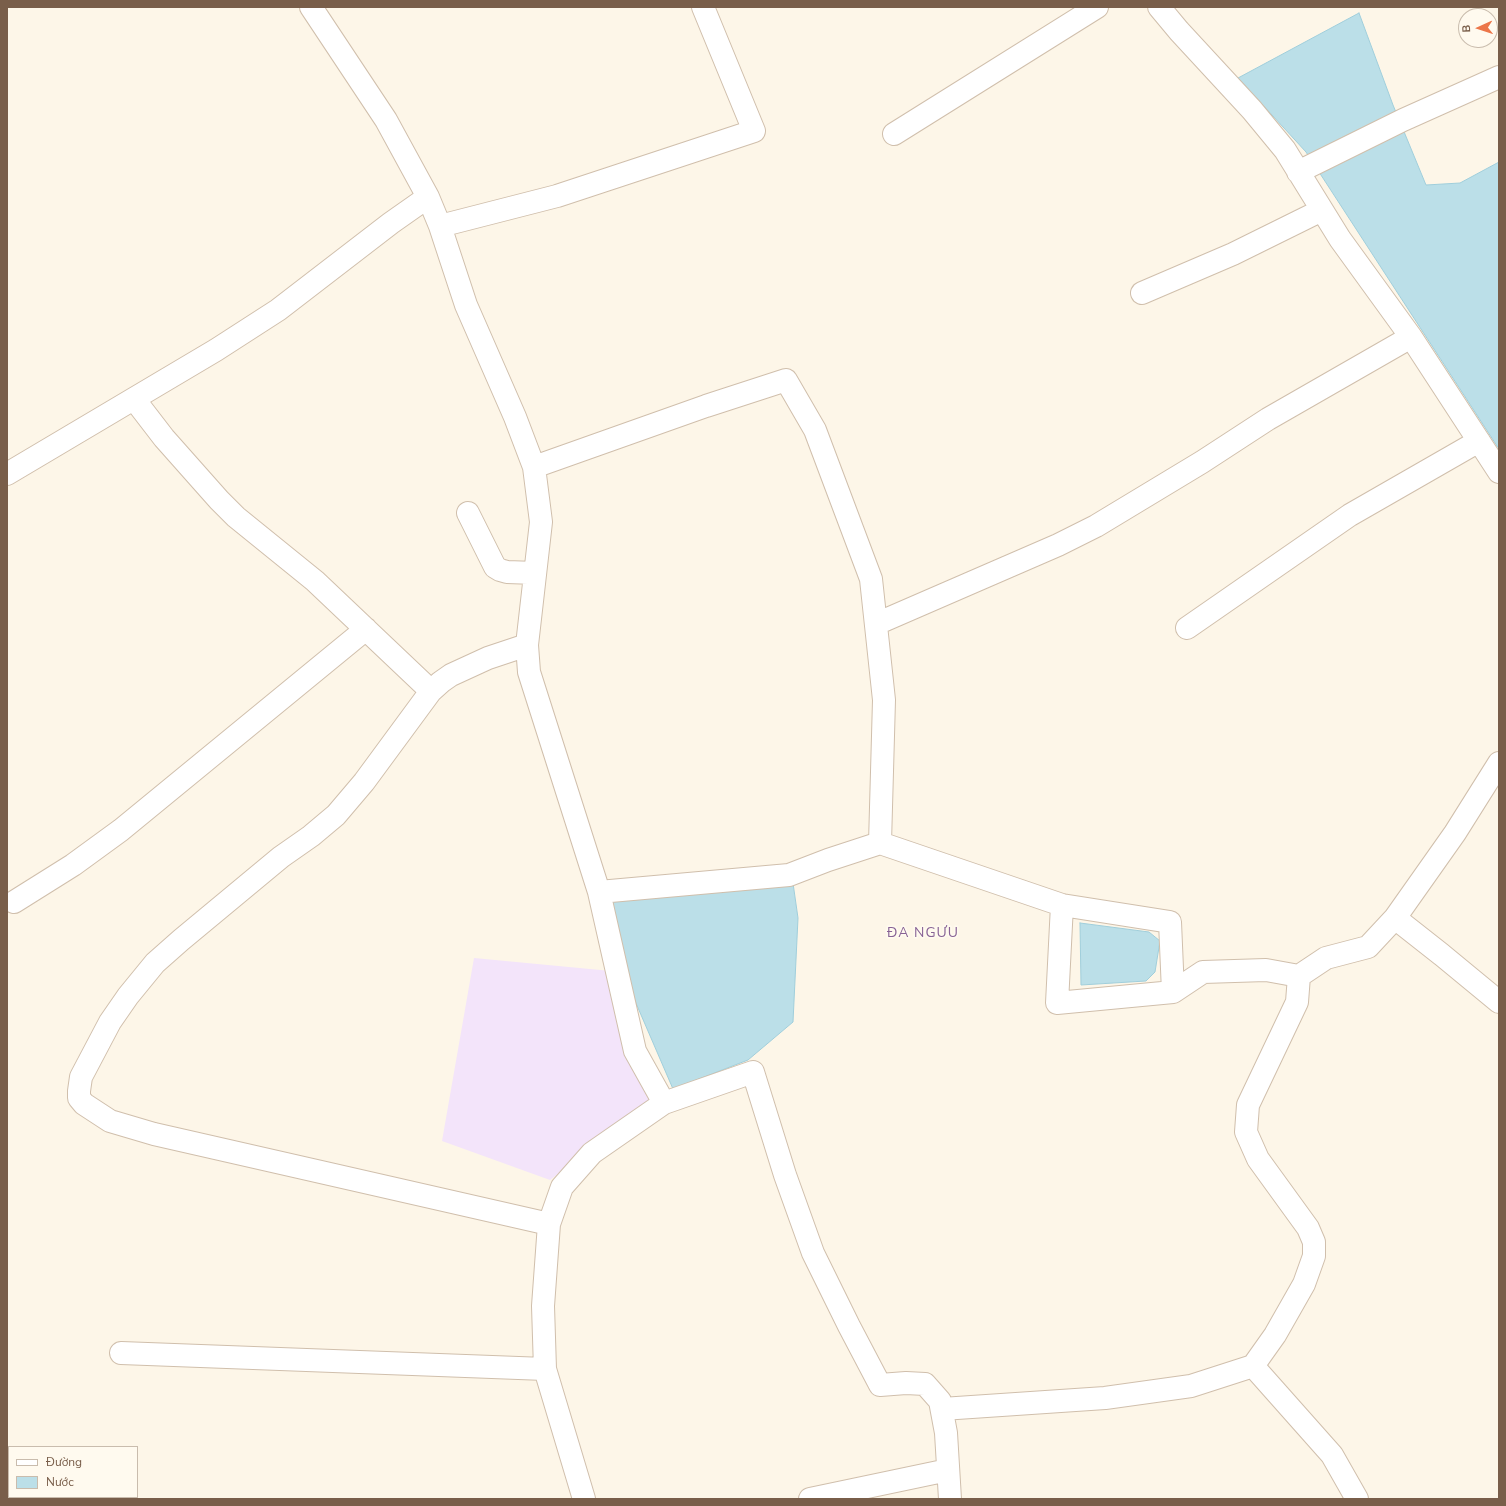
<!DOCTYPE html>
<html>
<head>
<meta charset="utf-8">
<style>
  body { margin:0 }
  #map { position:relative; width:1506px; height:1506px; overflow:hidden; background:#fdf6e8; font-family:"Nunito Sans",sans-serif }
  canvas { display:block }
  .frame { position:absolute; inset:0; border:8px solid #795e4a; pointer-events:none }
  .legend { position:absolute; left:8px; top:1446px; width:130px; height:52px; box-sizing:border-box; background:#fffaef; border:1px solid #c9bcad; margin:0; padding:5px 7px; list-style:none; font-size:12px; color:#795e4a }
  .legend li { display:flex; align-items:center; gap:8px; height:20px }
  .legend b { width:20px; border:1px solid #c9bcad }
  .north { position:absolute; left:1458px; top:8px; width:40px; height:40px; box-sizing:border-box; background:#fffaef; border:1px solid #c9bcad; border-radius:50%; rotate:267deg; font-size:11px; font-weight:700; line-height:16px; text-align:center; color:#795e4a }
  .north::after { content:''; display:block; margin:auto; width:14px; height:18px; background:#ec7649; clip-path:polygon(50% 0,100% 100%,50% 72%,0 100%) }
</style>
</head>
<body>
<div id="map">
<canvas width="1506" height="1506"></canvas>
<div class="frame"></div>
<ul class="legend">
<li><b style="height:5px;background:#fff"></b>Đường</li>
<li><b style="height:11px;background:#bbdfe8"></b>Nước</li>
</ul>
<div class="north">B</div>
</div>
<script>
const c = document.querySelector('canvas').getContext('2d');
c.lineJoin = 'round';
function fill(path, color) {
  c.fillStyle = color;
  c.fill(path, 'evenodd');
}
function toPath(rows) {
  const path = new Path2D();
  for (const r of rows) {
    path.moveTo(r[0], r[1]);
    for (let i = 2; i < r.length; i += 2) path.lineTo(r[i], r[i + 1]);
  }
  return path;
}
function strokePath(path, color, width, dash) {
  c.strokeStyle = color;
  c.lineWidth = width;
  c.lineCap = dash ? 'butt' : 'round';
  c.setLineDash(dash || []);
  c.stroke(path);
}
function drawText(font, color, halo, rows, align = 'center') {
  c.font = font + ' "Nunito Sans",sans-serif';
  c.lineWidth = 3.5;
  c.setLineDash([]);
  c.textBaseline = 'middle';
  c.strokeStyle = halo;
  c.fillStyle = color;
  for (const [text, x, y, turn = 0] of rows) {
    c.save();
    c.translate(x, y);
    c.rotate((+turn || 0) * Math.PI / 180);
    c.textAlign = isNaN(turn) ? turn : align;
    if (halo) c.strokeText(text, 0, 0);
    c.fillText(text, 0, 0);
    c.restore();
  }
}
const education = toPath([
  [474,958,611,971,654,1103,617,1129,550,1180,442,1141]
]);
const water = toPath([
  [1359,13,1393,105,1426,185,1460,183,1499,162,1499,449,1306,152,1238,78,1359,13],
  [793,883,798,918,793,1022,748,1060,673,1089,629,987,612,900,793,883],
  [1080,923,1149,932,1160,941,1155,972,1146,981,1081,985,1080,923]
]);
const minor = toPath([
  [311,7,386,120,428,197,440,226,466,305,515,417,534,467,541,522,527,645,529,672,599,892,635,1051,664,1103],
  [1159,7,1179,31,1252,110,1285,150,1340,239,1411,337,1499,472],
  [894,134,1097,7],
  [1298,172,1403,120,1499,77],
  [440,226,557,196,754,131,703,7],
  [1142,293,1233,254,1322,210],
  [134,399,164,438,219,500,236,517,315,581,431,691],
  [534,467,706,406,786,380,815,430,871,579,884,700,880,843],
  [7,474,216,350,278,310,391,223,428,197],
  [468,513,495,567,500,570,507,572,535,573],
  [876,624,1058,545,1096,526,1202,462,1268,419,1411,337],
  [1187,628,1350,515,1479,441],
  [527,645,488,658,451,675,441,682,431,691,364,782,336,815,311,836,281,857,181,940,155,963,128,996,110,1022,81,1077,79,1091,79,1098,84,1104,110,1121,154,1134,549,1224],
  [599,892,789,875,828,860,880,843,1062,905,1170,922,1173,992],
  [14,902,73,865,121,830,366,629],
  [1062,905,1057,1003,1173,992,1203,972,1266,970,1299,976,1326,958,1368,947,1395,918,1455,833,1499,763],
  [1395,918,1442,955,1499,1002],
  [121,1353,545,1369],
  [1253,1366,1275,1335,1304,1284,1314,1256,1314,1242,1308,1228,1258,1159,1246,1132,1248,1105,1297,1002,1299,976],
  [942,1409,1105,1398,1191,1386,1253,1366,1332,1455,1357,1499],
  [584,1499,545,1369,543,1306,549,1224,562,1187,592,1153,664,1103,753,1072,785,1175,813,1253,849,1326,880,1385,906,1383,925,1384,940,1401,946,1433,950,1499],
  [810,1499,948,1470]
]);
const quarterNames = [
  ["ĐA NGƯU",923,934]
];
fill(education, '#f3e4fa');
fill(water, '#bbdfe8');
strokePath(water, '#a0cedb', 1);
strokePath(minor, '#d0bfac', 24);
strokePath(minor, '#fff', 22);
c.letterSpacing = '1px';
drawText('14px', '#876295', '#fffaef', quarterNames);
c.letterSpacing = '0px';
</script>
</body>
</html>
